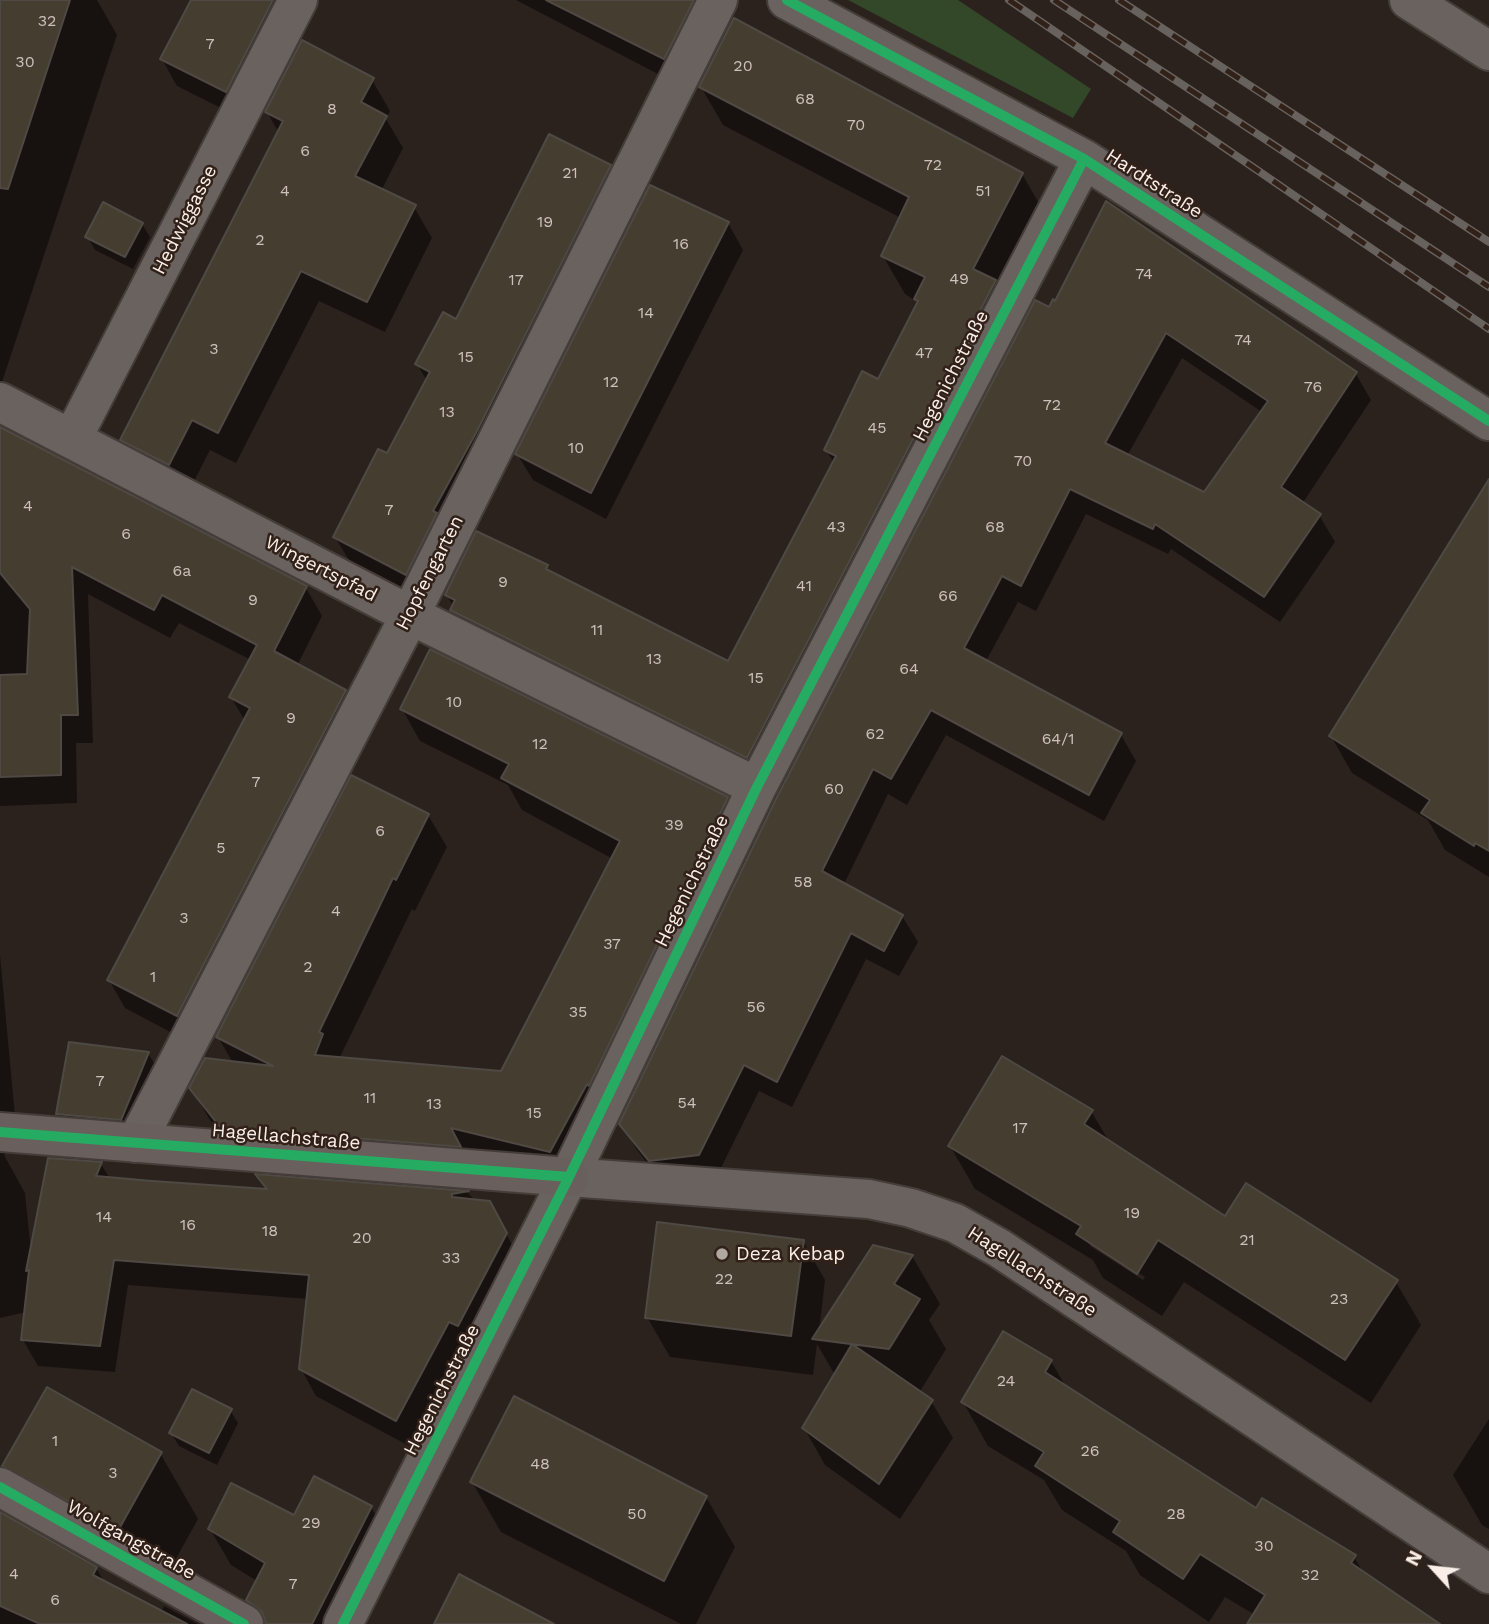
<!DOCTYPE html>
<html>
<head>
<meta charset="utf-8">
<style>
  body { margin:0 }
  #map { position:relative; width:1489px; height:1624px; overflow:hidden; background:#2b221e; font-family:"Work Sans",sans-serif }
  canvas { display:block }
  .north { position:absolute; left:1398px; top:1533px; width:70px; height:70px; -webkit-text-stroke:5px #312118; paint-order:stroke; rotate:297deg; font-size:19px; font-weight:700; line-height:28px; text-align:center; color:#f9efe8 }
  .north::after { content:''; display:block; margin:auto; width:24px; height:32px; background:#f9efe8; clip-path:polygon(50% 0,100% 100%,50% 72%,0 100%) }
</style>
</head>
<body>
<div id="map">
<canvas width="1489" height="1624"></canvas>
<div class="north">N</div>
</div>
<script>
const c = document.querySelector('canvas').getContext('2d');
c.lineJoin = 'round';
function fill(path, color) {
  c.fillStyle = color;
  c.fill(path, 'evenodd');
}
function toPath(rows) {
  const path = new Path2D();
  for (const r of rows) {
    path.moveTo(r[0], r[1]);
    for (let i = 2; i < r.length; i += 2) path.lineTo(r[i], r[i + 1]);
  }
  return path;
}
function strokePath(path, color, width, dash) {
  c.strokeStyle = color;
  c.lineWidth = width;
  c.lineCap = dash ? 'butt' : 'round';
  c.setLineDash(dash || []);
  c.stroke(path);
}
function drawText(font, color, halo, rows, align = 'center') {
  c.font = font + ' "Work Sans",sans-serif';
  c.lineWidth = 5;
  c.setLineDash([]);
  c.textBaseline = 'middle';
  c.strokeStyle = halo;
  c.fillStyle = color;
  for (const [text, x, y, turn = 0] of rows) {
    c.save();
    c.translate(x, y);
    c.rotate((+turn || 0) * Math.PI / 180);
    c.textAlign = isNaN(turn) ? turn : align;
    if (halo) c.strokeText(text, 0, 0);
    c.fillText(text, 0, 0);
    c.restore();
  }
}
const green = toPath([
  [848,0,958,0,1091,89,1073,118]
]);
const shadow = toPath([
  [0,0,97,0,117,35,0,388],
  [193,0,304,0,241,118,177,86,162,59],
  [516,0,694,0,709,26,679,85],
  [372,80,390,111,386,119,403,148,381,191,414,207,432,238,385,332,319,301,236,463,210,450,187,495,140,471,122,440,279,133,267,112],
  [701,87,1022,174,1044,212,769,795,474,648,447,595,546,566,551,574,729,663,834,463,826,450,879,382,919,303,905,294,883,256,901,218,723,125],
  [609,167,624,192,420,599,350,562,335,537,388,455,427,381,417,364],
  [728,223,743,250,606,519,533,480,517,454],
  [142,224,150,237,133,269,95,250,87,236],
  [1053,302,1356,374,1371,400,1302,504,1319,515,1335,542,1280,622,1171,549,1168,554,1086,514,1036,611,1018,602,986,661,1121,735,1136,761,1104,821,946,735,907,805,888,794,844,884,902,916,918,942,899,976,866,959,792,1107,759,1091,714,1182,666,1187,637,1150,621,1124],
  [1182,358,1262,412,1204,494,1127,456],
  [0,429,306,588,322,616,297,666,345,692,361,720,193,1044,125,1008,109,980,245,721,231,697,251,660,179,623,170,638,88,594,93,743,76,743,77,803,0,806],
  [1489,482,1489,877,1445,850,1428,820,1352,773,1331,736],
  [402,709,727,798,745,830,569,1183,240,1159,210,1120,191,1088,233,1063,218,1037,428,815,447,847,415,911,412,909,339,1059,502,1073,613,859,522,810,508,785,420,741],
  [0,955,16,1127,12,1148,4,1155,25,1193,31,1252,49,1160,101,1164,110,1179,267,1191,258,1176,468,1193,504,1230,521,1261,411,1447,316,1396,301,1369,308,1299,128,1285,115,1372,38,1366,23,1340,26,1312,0,1318],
  [71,1044,148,1053,164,1080,136,1146,73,1141,58,1114],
  [1091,1111,1110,1143,1226,1218,1396,1282,1421,1325,1371,1403,1184,1282,1162,1316,1103,1278,1093,1260,975,1189,950,1146],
  [1090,1241,1145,1277,1143,1280,1090,1246],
  [803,1241,825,1280,819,1332,912,1256,940,1304,929,1320,946,1349,919,1393,931,1401,953,1438,900,1519,825,1465,804,1428,835,1375,817,1344,813,1375,670,1357,647,1317],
  [1051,1361,1066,1387,1256,1510,1354,1557,1365,1575,1437,1624,1255,1624,1255,1615,1225,1597,1209,1622,1140,1575,1126,1551,1062,1510,1044,1480,988,1446,963,1402],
  [230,1410,238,1423,217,1465,179,1446,171,1433],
  [1489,1419,1489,1529,1482,1525,1453,1475],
  [160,1453,198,1519,157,1593,42,1531,4,1466],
  [472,1482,706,1497,735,1547,696,1624,681,1624,501,1532],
  [371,1507,392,1544,351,1624,262,1624,248,1600,257,1581,231,1565,210,1529],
  [0,1512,96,1568,105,1583,161,1612,164,1606,198,1624,0,1624]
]);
const building = toPath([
  [0,0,70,0,8,189,0,188,0,0],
  [191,0,273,0,226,92,160,59,191,0],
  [546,0,694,0,664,59,546,0],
  [734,18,1023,173,973,269,996,280,747,758,450,610,455,600,445,595,476,531,548,565,546,569,728,661,836,456,824,450,862,371,878,379,918,301,914,299,925,277,881,256,909,197,699,87,734,18],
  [302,40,374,78,361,102,387,116,355,176,416,205,367,302,301,271,218,433,192,420,169,465,120,440,283,121,265,112,302,40],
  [549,134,611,165,476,433,433,511,437,513,406,575,333,537,378,449,387,453,430,372,415,364,443,312,456,319,549,134],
  [650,185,729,222,591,493,515,454,650,185],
  [1106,201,1357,372,1281,487,1321,514,1264,597,1155,524,1153,529,1070,489,1021,586,1002,576,964,648,1122,733,1089,795,931,710,891,779,873,769,822,871,903,915,884,951,851,933,777,1082,744,1065,699,1155,649,1161,619,1124,777,797,1035,300,1049,307,1053,299,1055,301,1106,201],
  [1166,333,1268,401,1204,492,1105,443,1166,333],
  [103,202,143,223,125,257,85,237,103,202],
  [0,427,307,586,274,651,346,690,177,1016,107,980,250,708,229,697,257,645,162,595,154,610,72,567,78,715,61,715,61,775,0,777,0,675,27,674,30,609,0,573,0,427],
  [1489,479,1489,851,1475,843,1474,846,1421,813,1430,800,1329,736,1489,479],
  [430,649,728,797,589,1086,587,1084,550,1152,451,1128,461,1147,220,1127,189,1088,205,1058,273,1066,216,1037,351,775,429,814,396,880,393,878,319,1032,323,1034,315,1055,501,1071,620,841,501,778,509,764,400,709,430,649],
  [69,1042,149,1052,121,1120,56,1114,69,1042],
  [1002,1056,1093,1110,1084,1124,1225,1216,1246,1183,1398,1280,1345,1360,1158,1240,1137,1274,1076,1234,1081,1226,948,1146,1002,1056],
  [48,1158,102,1162,96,1176,152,1181,267,1189,255,1174,469,1191,452,1194,452,1197,490,1201,507,1233,458,1326,449,1322,396,1421,299,1369,309,1275,114,1260,100,1346,21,1340,29,1270,26,1271,48,1158],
  [657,1222,804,1240,791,1336,645,1318,657,1222],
  [873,1245,913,1255,894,1284,920,1299,889,1349,812,1339,873,1245],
  [1003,1331,1052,1360,1045,1372,1256,1508,1262,1498,1356,1555,1351,1563,1440,1624,1247,1624,1265,1595,1200,1554,1183,1579,1113,1532,1120,1521,1035,1466,1044,1452,961,1402,1003,1331],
  [852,1344,933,1400,879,1484,802,1428,852,1344],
  [47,1387,162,1452,119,1529,2,1466,47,1387],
  [192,1389,232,1409,209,1453,169,1433,192,1389],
  [514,1396,707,1496,664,1581,470,1482,514,1396],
  [314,1476,372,1506,312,1624,266,1624,262,1612,246,1600,265,1563,208,1529,231,1483,294,1515,314,1476],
  [0,1512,97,1567,93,1575,187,1624,40,1624,0,1606,0,1512],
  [459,1574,554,1624,434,1624,459,1574]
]);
const street = toPath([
  [787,0,1084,159,1489,421],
  [1409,0,1489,51],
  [0,402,410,615,757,787],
  [72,439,298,0],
  [136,1143,410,615,718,0],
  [569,1177,869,1199,911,1208,955,1223,999,1248,1489,1574],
  [343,1624,569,1177,757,787,1084,159]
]);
const secondary = toPath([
  [0,1132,569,1177],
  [0,1487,244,1624]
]);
const rail = toPath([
  [1009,0,1489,329],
  [1054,0,1489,287],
  [1119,0,1489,242]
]);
const cycleway = toPath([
  [787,0,1084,159,1489,421],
  [0,1132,569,1177],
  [0,1487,244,1624],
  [343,1624,569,1177,757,787,1084,159]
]);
const markers = [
  [722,1254,7,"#b1a7a1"]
];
const numberNames = [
  ["32",47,21],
  ["7",210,44],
  ["30",25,62],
  ["20",743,66],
  ["68",805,99],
  ["8",332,109],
  ["70",856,125],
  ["6",305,151],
  ["72",933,165],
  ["21",570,173],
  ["4",285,191],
  ["51",983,191],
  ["19",545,222],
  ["2",260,240],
  ["16",681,244],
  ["74",1144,274],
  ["49",959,279],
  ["17",516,280],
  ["14",646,313],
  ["74",1243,340],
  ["3",214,349],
  ["47",924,353],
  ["15",466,357],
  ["12",611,382],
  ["76",1313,387],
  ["72",1052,405],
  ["13",447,412],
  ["45",877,428],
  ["10",576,448],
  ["70",1023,461],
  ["4",28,506],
  ["7",389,510],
  ["43",836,527],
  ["68",995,527],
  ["6",126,534],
  ["6a",182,571],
  ["9",503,582],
  ["41",804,586],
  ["66",948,596],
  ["9",253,600],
  ["11",597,630],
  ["13",654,659],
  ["64",909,669],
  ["15",756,678],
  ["10",454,702],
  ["9",291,718],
  ["62",875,734],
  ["64/1",1058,739],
  ["12",540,744],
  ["7",256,782],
  ["60",834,789],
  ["39",674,825],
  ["6",380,831],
  ["5",221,848],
  ["58",803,882],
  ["4",336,911],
  ["3",184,918],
  ["37",612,944],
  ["2",308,967],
  ["1",153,977],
  ["56",756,1007],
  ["35",578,1012],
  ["7",100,1081],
  ["11",370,1098],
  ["54",687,1103],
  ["13",434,1104],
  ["15",534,1113],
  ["17",1020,1128],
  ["19",1132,1213],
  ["14",104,1217],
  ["16",188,1225],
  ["18",270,1231],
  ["20",362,1238],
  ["21",1247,1240],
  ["33",451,1258],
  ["22",724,1279],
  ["23",1339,1299],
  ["24",1006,1381],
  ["1",55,1441],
  ["26",1090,1451],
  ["48",540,1464],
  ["3",113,1473],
  ["50",637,1514],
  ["28",1176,1514],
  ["29",311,1523],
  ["30",1264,1546],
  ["4",14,1574],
  ["32",1310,1575],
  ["7",293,1584],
  ["6",55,1600]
];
const streetNames = [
  ["Hardtstraße",1154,184,33],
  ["Hedwiggasse",185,220,-63],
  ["Hegenichstraße",951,376,-63],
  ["Wingertspfad",321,569,27],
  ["Hopfengarten",430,573,-63],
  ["Hegenichstraße",692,881,-64],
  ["Hagellachstraße",286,1137,5],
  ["Hagellachstraße",1032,1272,33],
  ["Hegenichstraße",442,1390,-63],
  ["Wolfgangstraße",131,1540,29]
];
const poiNames = [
  ["Deza Kebap",736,1254]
];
fill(green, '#324828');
fill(shadow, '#0007');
fill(building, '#463d31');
strokePath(building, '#4f4944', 2);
strokePath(street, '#453d39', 42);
strokePath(secondary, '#453d39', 42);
strokePath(street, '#69625e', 38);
strokePath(secondary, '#695f5c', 38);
strokePath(rail, '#68625e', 8);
strokePath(rail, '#312118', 5, [16]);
strokePath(cycleway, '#26ab63', 10);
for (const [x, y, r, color] of markers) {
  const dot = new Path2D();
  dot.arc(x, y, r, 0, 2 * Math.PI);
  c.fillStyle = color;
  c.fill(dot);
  strokePath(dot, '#312118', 2.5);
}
drawText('16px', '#ccc2ba', null, numberNames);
drawText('19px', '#f9efe8', '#312118', streetNames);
drawText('19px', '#f9efe8', '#312118', poiNames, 'left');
</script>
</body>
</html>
